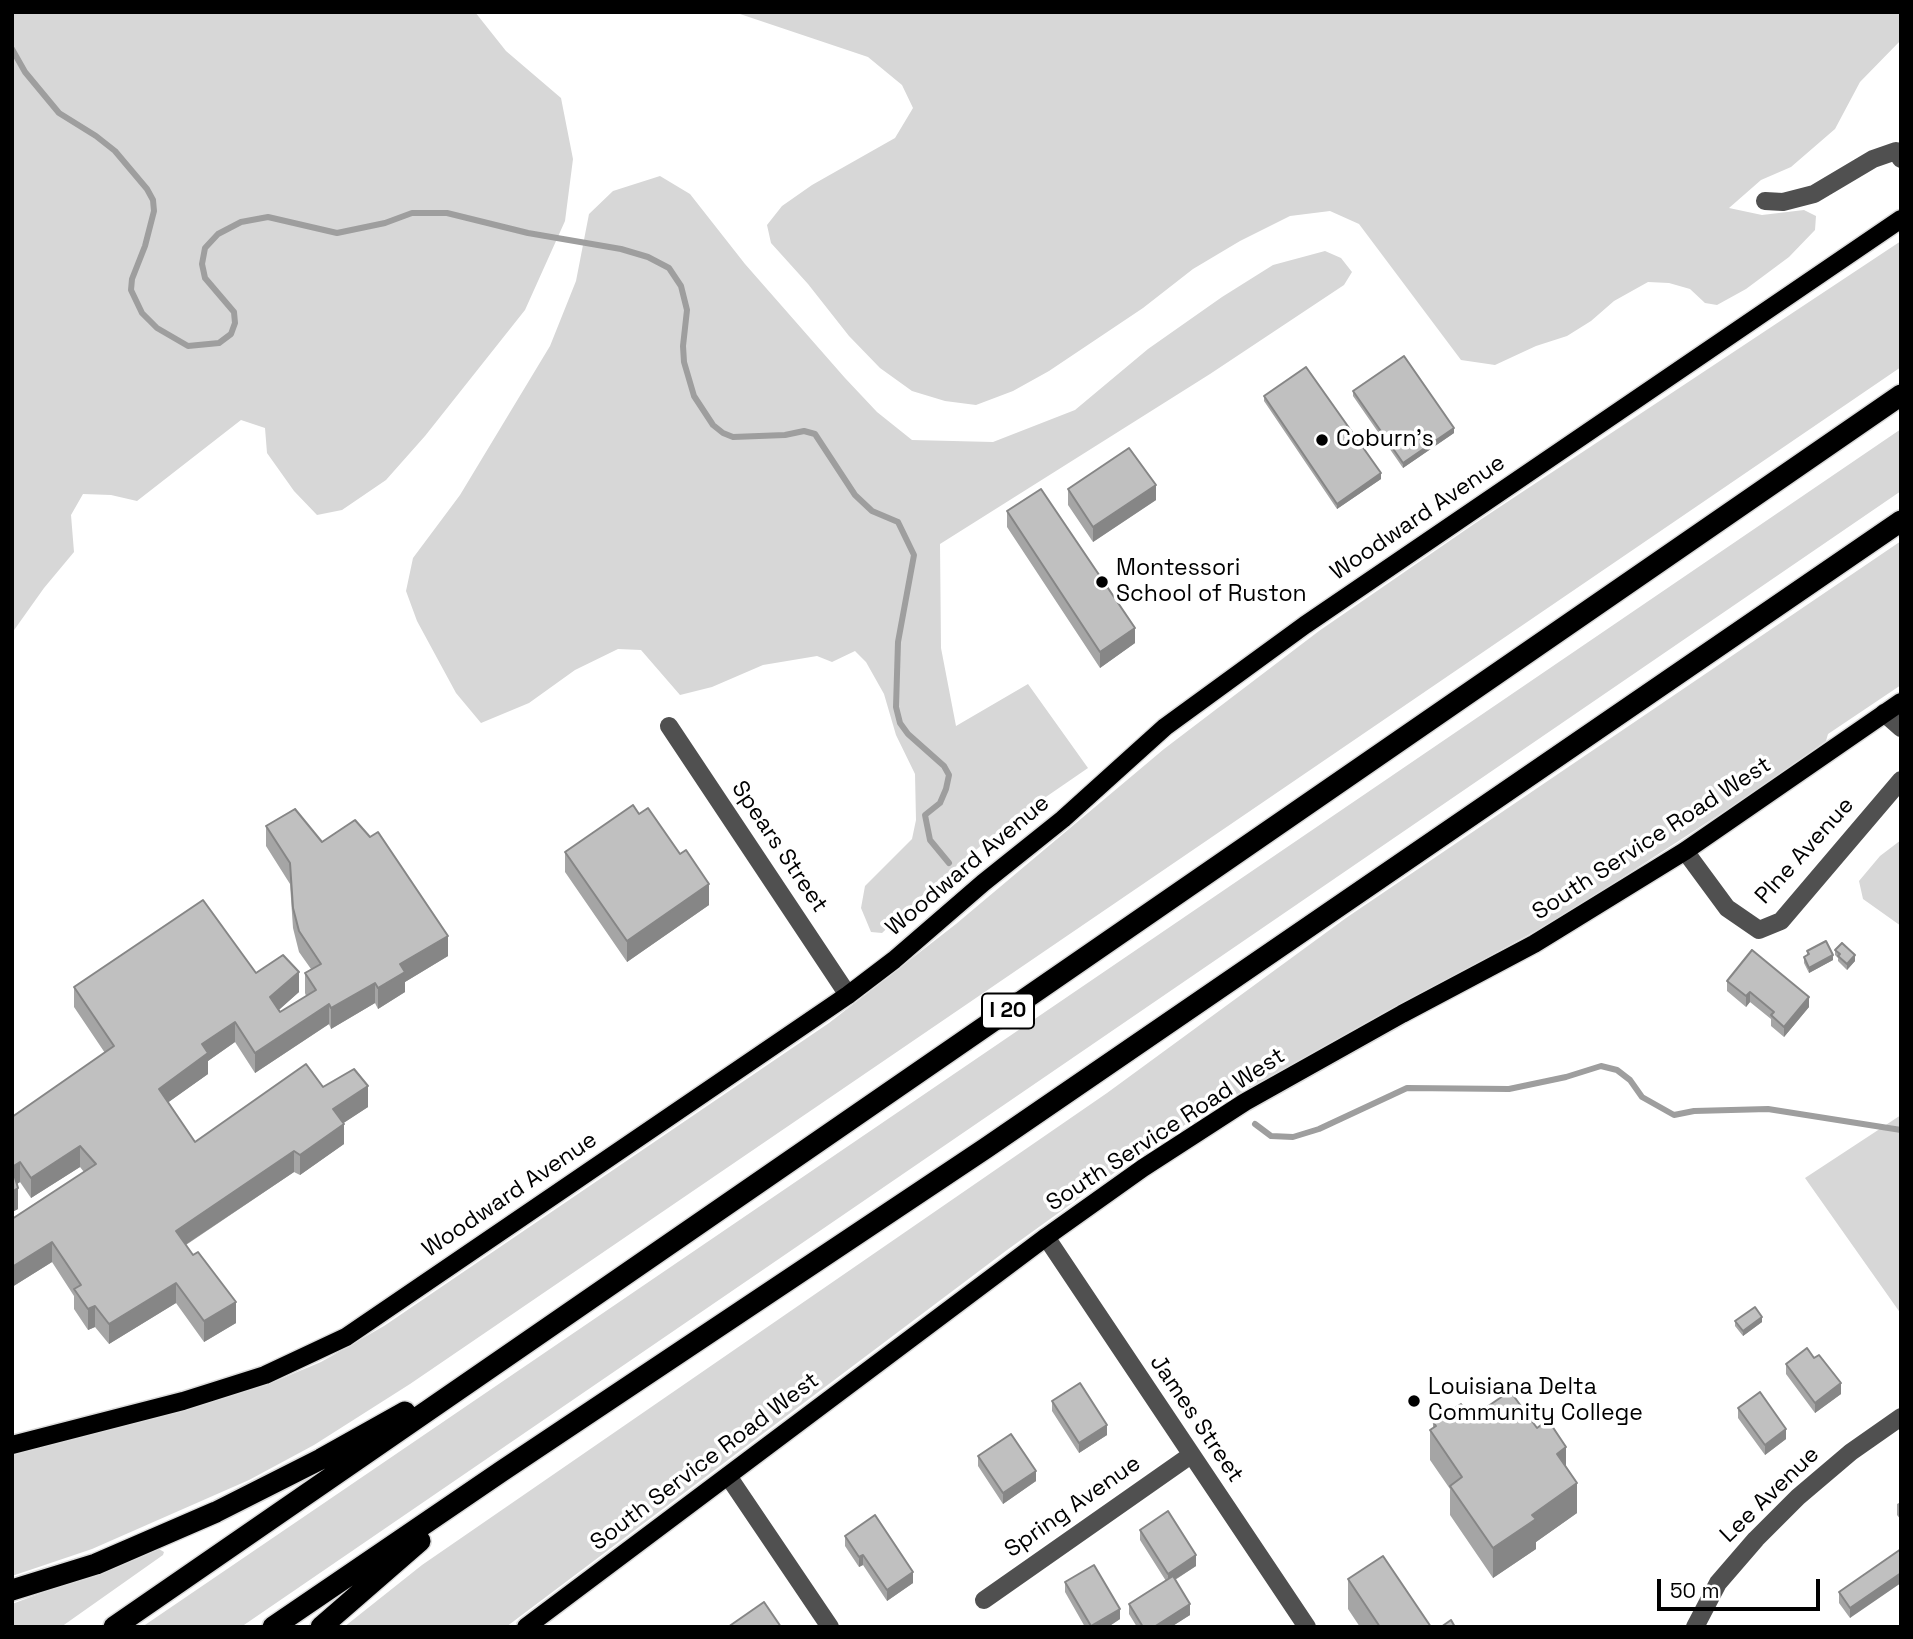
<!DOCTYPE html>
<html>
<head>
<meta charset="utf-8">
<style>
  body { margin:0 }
  #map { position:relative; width:1913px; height:1639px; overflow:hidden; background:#fff; font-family:"Space Grotesk",sans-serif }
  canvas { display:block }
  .frame { position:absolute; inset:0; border:14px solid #000; pointer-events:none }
  .scale { position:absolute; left:1657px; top:1579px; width:163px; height:32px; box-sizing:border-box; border:4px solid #000; border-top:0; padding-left:9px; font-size:21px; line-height:24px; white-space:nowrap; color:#000; -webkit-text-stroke:5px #fff; paint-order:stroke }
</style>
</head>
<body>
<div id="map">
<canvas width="1913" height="1639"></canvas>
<div class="frame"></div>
<div class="scale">50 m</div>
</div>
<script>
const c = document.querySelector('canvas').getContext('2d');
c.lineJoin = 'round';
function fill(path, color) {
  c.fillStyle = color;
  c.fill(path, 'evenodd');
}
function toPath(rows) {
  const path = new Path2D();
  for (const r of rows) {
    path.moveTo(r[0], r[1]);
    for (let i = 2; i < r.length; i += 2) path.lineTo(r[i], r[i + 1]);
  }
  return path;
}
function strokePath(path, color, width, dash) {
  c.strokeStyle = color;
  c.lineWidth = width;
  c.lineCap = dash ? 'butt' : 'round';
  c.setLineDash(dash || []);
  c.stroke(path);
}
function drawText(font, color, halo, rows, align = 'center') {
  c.font = font + ' "Space Grotesk",sans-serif';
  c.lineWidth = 7;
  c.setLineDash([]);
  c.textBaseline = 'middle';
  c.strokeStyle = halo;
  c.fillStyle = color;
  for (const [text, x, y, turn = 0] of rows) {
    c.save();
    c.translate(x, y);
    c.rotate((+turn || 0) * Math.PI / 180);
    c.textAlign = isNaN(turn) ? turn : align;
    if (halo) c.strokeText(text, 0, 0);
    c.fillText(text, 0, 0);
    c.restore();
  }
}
const green = toPath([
  [12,12,475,12,506,51,561,98,573,159,565,221,525,310,425,436,386,480,342,510,317,515,294,491,267,453,265,428,241,420,137,501,111,495,83,494,71,515,74,552,44,588,12,633],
  [734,12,1901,12,1901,40,1860,82,1835,129,1791,167,1761,180,1729,208,1762,215,1804,210,1816,216,1815,230,1789,257,1746,289,1717,305,1705,303,1690,289,1669,283,1648,282,1614,301,1591,321,1567,336,1536,346,1495,365,1461,360,1359,224,1330,211,1290,216,1240,241,1193,269,1143,308,1049,371,1013,391,976,405,945,401,912,391,880,368,849,336,808,284,771,243,767,225,782,206,812,185,895,138,913,108,902,85,868,57],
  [660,176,690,194,745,264,845,378,877,412,912,440,993,442,1075,410,1148,349,1222,297,1273,265,1325,251,1341,258,1352,272,1344,285,1210,374,940,544,941,648,956,726,1028,684,1088,768,1008,823,926,892,882,933,871,932,861,908,865,886,912,839,916,820,915,774,896,735,884,694,866,662,855,651,832,662,817,656,763,665,712,687,680,695,641,650,618,649,575,670,529,703,481,723,456,693,417,621,406,591,413,558,460,495,550,346,576,281,589,214,613,191],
  [1901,241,1901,367,410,1384,314,1445,249,1480,92,1549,12,1576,12,1454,106,1431,266,1385,321,1362,384,1326,829,1023,956,924,1164,749,1319,631,1474,524],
  [1901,429,1901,491,241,1627,142,1627],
  [1901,541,1901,685,1828,734,1826,741,1751,794,1563,916,1212,1108,1157,1142,1007,1250,506,1627,344,1627,422,1565,1107,1093,1346,918],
  [1901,840,1901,926,1863,899,1859,881,1880,856],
  [1901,1115,1901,1314,1805,1178],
  [159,1549,164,1552,163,1555,61,1627,12,1627,12,1604]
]);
const stream = toPath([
  [12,49,25,72,59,113,96,136,115,151,147,189,153,200,154,211,145,246,132,279,131,290,142,313,157,328,188,346,219,343,231,334,235,323,234,312,205,278,202,264,205,248,218,234,241,222,268,217,337,233,385,223,412,213,447,213,528,233,621,249,648,257,669,268,681,286,687,310,683,346,684,362,694,396,713,425,723,433,733,437,785,435,804,431,815,434,855,495,872,511,898,522,914,555,898,642,896,707,900,723,908,734,944,766,949,775,946,789,940,803,925,815,930,840,949,863],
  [1255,1124,1271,1136,1293,1137,1319,1129,1407,1088,1509,1089,1566,1077,1601,1066,1617,1070,1630,1080,1642,1097,1674,1115,1694,1111,1768,1109,1901,1130]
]);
const minor = toPath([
  [1765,201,1783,202,1814,194,1873,159,1896,151,1901,159],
  [1884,713,1901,728],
  [669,726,848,995],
  [1685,851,1727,908,1759,930,1781,921,1901,780],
  [1046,1237,1307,1627],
  [728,1476,830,1627],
  [984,1600,1191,1455],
  [1695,1627,1718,1583,1756,1539,1798,1497,1851,1452,1901,1417]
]);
const major = toPath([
  [12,1445,183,1401,265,1375,346,1337,848,995,894,960,983,883,1063,819,1165,727,1305,625,1901,219],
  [526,1627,1046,1237,1143,1168,1245,1102,1402,1014,1534,944,1685,851,1901,702]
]);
const highway = toPath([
  [12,1590,96,1564,216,1512,321,1459,405,1412],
  [114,1627,1901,395],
  [273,1627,502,1471,986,1148,1901,521],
  [321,1627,420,1541]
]);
const wall = toPath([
  [1353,391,1454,433,1403,468,1353,396],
  [1264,396,1381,479,1337,509,1264,401],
  [1068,489,1156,500,1093,542,1068,505],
  [1007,511,1135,643,1100,668,1007,527],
  [639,814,709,905,627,962,565,872,565,852],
  [266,826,322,842,448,956,405,982,405,992,378,1009,375,1003,331,1029,329,1024,255,1073,235,1042,208,1061,208,1074,168,1102,195,1142,323,1087,368,1107,343,1123,344,1144,300,1175,294,1172,186,1245,236,1323,204,1342,176,1303,109,1344,95,1327,88,1330,74,1309,74,1296,52,1262,12,1287,84,1172,80,1167,31,1198,20,1182,17,1184,18,1209,12,1212,12,1117,105,1053,74,1007,74,987,256,973,299,992,278,1010,280,1012,306,996,305,993,305,973,311,969,299,952,293,928,290,884,266,846],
  [1835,950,1855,961,1847,970,1838,961,1838,958,1835,955],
  [1807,951,1833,960,1809,973,1804,963,1804,957,1807,955],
  [1727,981,1809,1007,1784,1037,1771,1026,1771,1019,1750,1002,1746,1007,1727,991],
  [1735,1321,1762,1322,1743,1336,1735,1326],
  [1786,1364,1841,1394,1815,1413,1786,1374],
  [1052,1401,1107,1435,1079,1453,1052,1411],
  [1738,1408,1786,1439,1765,1455,1738,1418],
  [1471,1418,1537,1428,1566,1468,1577,1513,1536,1542,1536,1549,1493,1578,1450,1515,1450,1489,1430,1460,1430,1430,1433,1428,1433,1422],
  [978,1456,1036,1481,1003,1504,978,1466],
  [1901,1502,1901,1520,1897,1515,1897,1504],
  [1140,1530,1196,1566,1175,1580,1190,1615,1171,1627,1137,1627,1129,1614,1129,1604,1166,1581,1140,1540],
  [845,1536,913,1583,887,1601,863,1565,859,1567,845,1546],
  [1901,1549,1850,1618,1839,1603,1839,1592],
  [1348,1579,1431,1627,1360,1627,1348,1609],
  [1065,1582,1120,1619,1108,1627,1085,1627,1065,1592]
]);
const shadedWall = toPath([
  [1454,428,1454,433,1403,468,1403,463],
  [1381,473,1381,479,1337,509,1337,504],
  [1156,485,1156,500,1093,542,1093,527],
  [1135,628,1135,643,1100,668,1100,652],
  [709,884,709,905,627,962,627,941],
  [448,936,448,956,405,982,405,992,378,1009,378,988,400,964],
  [1833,955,1833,960,1809,973,1809,968],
  [1855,955,1855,961,1847,970,1847,964],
  [299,972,299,992,270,1018,270,997],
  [375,983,375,1003,331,1029,331,1008],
  [1750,992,1750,1002,1746,1007,1746,996],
  [1809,997,1809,1007,1784,1037,1784,1027],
  [329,1004,329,1024,255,1073,255,1053],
  [235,1022,235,1042,208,1061,208,1074,159,1109,159,1089,202,1044],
  [368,1086,368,1107,333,1130,333,1109],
  [344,1124,344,1144,300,1175,300,1155],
  [80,1146,80,1167,31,1198,31,1178],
  [294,1151,294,1172,176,1251,176,1231],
  [20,1162,20,1182,12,1187,12,1167],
  [18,1188,18,1209,12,1212,12,1192],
  [52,1242,52,1262,12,1287,12,1267],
  [176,1283,176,1303,109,1344,109,1324],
  [236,1302,236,1323,204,1342,204,1321],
  [95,1306,95,1327,88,1330,88,1309],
  [1762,1317,1762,1322,1743,1336,1743,1331],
  [1841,1383,1841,1394,1815,1413,1815,1403],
  [1107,1425,1107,1435,1079,1453,1079,1443],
  [1786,1429,1786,1439,1765,1455,1765,1445],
  [1566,1447,1566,1477,1557,1454],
  [1036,1471,1036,1481,1003,1504,1003,1493],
  [1577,1483,1577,1513,1536,1542,1536,1549,1493,1578,1493,1548,1532,1515],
  [863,1555,863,1565,859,1567,859,1557],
  [1196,1555,1196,1566,1168,1584,1168,1574],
  [913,1572,913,1583,887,1601,887,1590],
  [1901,1573,1901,1583,1850,1618,1850,1608],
  [1190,1604,1190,1615,1171,1627,1154,1627],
  [1120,1609,1120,1619,1108,1627,1091,1627]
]);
const building = toPath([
  [1404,356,1454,428,1403,463,1353,391,1404,356],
  [1306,367,1381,473,1337,504,1264,396,1306,367],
  [1129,448,1156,485,1093,527,1068,489,1129,448],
  [1041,489,1135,628,1100,652,1007,511,1041,489],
  [633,805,639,814,648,808,680,854,686,850,709,884,627,941,565,852,633,805],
  [295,809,322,842,355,820,370,837,378,832,448,936,400,964,405,972,378,988,375,983,331,1008,329,1004,255,1053,235,1022,202,1044,208,1053,159,1089,195,1142,306,1064,323,1087,354,1069,368,1086,333,1109,344,1124,300,1155,294,1151,176,1231,193,1255,198,1252,236,1302,204,1321,176,1283,109,1324,95,1306,88,1309,74,1289,81,1285,52,1242,12,1267,12,1219,96,1164,80,1146,31,1178,20,1162,12,1167,18,1188,12,1192,12,1117,114,1046,74,987,203,900,256,973,283,955,299,972,270,997,280,1012,316,990,305,973,321,964,299,931,293,908,290,863,266,826,295,809],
  [1826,941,1833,955,1809,968,1804,957,1809,954,1807,951,1826,941],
  [1842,943,1855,955,1847,964,1838,956,1840,954,1835,950,1842,943],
  [1752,950,1809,997,1784,1027,1771,1015,1774,1012,1750,992,1746,996,1727,981,1752,950],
  [1755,1307,1762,1317,1743,1331,1735,1321,1755,1307],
  [1807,1348,1814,1358,1819,1355,1841,1383,1815,1403,1786,1364,1807,1348],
  [1080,1383,1107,1425,1079,1443,1052,1401,1080,1383],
  [1510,1391,1537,1428,1548,1420,1566,1447,1557,1454,1577,1483,1532,1515,1536,1519,1493,1548,1450,1486,1462,1477,1430,1430,1436,1426,1433,1422,1461,1404,1471,1418,1510,1391],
  [1760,1392,1786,1429,1765,1445,1738,1408,1760,1392],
  [1011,1434,1036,1471,1003,1493,978,1456,1011,1434],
  [1168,1511,1196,1555,1168,1574,1140,1530,1168,1511],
  [875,1515,913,1572,887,1590,863,1555,859,1557,845,1536,875,1515],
  [1901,1549,1901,1573,1850,1608,1839,1592,1901,1549],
  [1383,1556,1431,1627,1380,1627,1348,1579,1383,1556],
  [1094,1565,1120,1609,1091,1626,1065,1582,1094,1565],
  [1173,1576,1190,1604,1154,1627,1143,1627,1129,1604,1173,1576],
  [764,1602,781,1627,728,1627,764,1602],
  [1451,1620,1455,1627,1441,1627,1451,1620]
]);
const markers = [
  [1322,440,7,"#000"],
  [1102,582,7,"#000"],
  [1414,1401,7,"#000"]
];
const shields = [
  [1008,1011,52]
];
const shieldNames = [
  ["I 20",1008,1011]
];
const poiNames = [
  ["Coburn's",1336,440],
  ["Montessori",1116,569],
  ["School of Ruston",1116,595],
  ["Louisiana Delta",1428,1388],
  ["Community College",1428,1414]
];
const streetNames = [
  ["Woodward Avenue",1418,518,-34],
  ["South Service Road West",1652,839,-33],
  ["Spears Street",779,847,56],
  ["PIne Avenue",1805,851,-48],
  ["Woodward Avenue",968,866,-40],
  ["South Service Road West",1166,1130,-33],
  ["Woodward Avenue",510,1195,-34],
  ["James Street",1196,1419,56],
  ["South Service Road West",705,1462,-37],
  ["Lee Avenue",1770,1495,-44],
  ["Spring Avenue",1073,1507,-35]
];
fill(green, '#d7d7d7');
strokePath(stream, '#9e9e9e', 6);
strokePath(major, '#dbdbdb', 21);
strokePath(highway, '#dbdbdb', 24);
strokePath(minor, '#505050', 18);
strokePath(major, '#000', 18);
strokePath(highway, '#000', 21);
fill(wall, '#a5a5a5');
fill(shadedWall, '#868686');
fill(building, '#c0c0c0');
strokePath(building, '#868686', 2);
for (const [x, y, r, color] of markers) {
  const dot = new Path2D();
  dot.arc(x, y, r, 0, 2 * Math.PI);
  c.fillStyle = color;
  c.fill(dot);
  strokePath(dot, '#fff', 2.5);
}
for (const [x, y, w] of shields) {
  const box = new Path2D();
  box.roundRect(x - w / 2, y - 17.5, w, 35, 5);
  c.fillStyle = '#fff';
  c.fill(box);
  strokePath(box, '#000', 2);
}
drawText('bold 21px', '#000', null, shieldNames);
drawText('23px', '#000', '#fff', poiNames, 'left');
drawText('23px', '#000', '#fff', streetNames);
</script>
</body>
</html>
